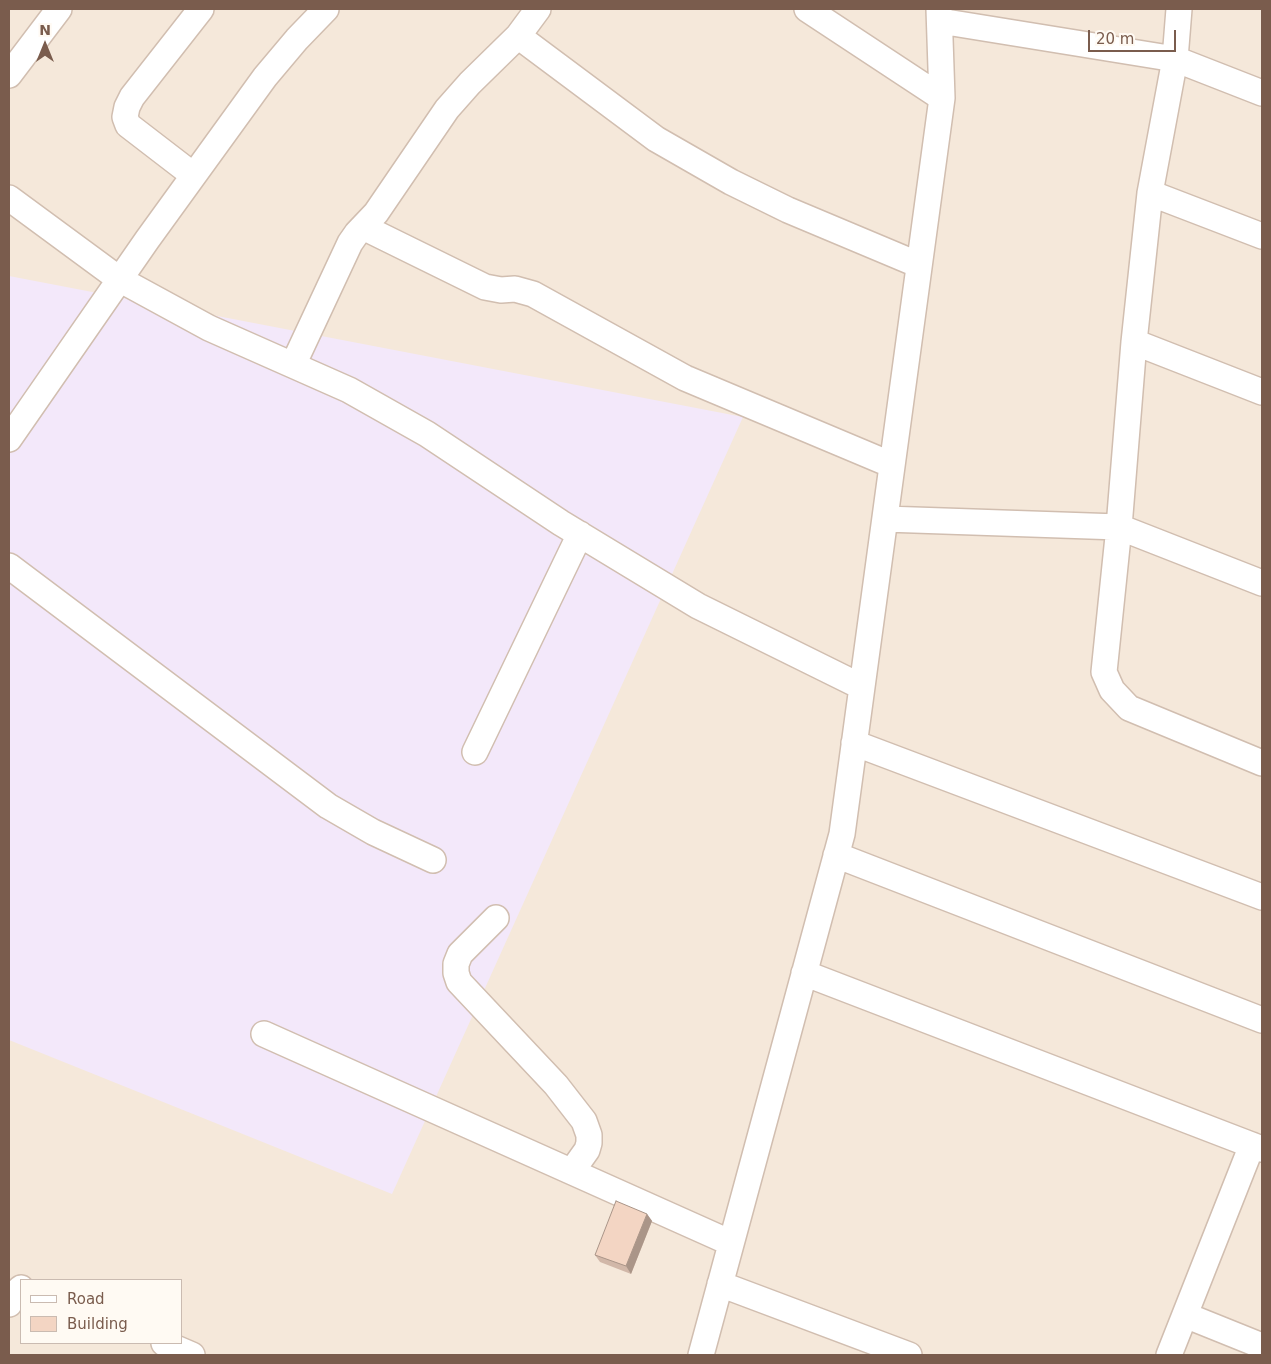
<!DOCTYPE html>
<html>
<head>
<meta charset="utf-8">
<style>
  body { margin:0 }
  #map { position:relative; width:1271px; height:1364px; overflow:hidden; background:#fdf6ec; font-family:"DejaVu Sans",sans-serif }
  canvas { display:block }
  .frame { position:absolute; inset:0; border:10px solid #7a5c4d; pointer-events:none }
  .legend { position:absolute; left:20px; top:1279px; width:162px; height:65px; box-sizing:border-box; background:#fffaf3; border:1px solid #cabbb1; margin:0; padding:6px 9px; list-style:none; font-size:15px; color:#7a5c4d }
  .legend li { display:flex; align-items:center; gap:10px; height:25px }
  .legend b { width:25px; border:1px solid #cabbb1 }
  .north { position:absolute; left:20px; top:20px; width:50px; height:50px; -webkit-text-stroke:4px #fffaf3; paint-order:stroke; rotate:0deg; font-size:14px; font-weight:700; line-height:20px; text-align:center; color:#7a5c4d }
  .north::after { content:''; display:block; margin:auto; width:18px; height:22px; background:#7a5c4d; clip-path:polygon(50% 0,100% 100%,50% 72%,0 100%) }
  .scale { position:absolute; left:1088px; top:30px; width:88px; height:22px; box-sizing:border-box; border:2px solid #7a5c4d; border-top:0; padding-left:6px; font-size:15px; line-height:18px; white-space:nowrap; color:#7a5c4d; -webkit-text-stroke:4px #fffaf3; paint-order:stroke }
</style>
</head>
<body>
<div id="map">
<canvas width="1271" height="1364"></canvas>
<div class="frame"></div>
<ul class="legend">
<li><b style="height:6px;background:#fff"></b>Road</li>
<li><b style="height:14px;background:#f3d5c3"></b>Building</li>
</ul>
<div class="north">N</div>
<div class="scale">20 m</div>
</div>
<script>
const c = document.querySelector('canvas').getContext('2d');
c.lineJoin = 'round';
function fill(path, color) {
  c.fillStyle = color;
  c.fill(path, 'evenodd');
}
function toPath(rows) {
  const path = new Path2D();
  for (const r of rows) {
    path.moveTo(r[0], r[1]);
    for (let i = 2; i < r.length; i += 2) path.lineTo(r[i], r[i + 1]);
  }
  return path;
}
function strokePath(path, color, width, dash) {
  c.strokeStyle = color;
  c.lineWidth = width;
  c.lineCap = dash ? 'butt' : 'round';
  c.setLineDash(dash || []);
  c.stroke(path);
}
const residential = toPath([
  [9,9,1262,9,1262,1355,9,1355],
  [21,1280,181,1280,181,1343,21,1343]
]);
const education = toPath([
  [9,276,743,417,392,1194,9,1040]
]);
const street = toPath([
  [807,9,942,98],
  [1179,9,1175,59,1150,193,1134,342,1119,527,1104,672,1112,690,1129,708,1262,763],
  [940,21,1175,59,1262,93],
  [518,36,656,139,731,182,788,210,919,265],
  [9,75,59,9],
  [193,175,128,125,125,117,127,107,132,97,201,9],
  [1150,193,1262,236],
  [9,198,119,279,209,328,349,390,427,434,561,523,698,606,862,687],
  [363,227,485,287,501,290,515,289,533,294,685,378,892,465],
  [1134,342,1262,392],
  [293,365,350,243,357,233,376,213,447,109,470,83,518,36,538,9],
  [9,439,147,240,265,77,297,39,326,9],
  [885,519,1119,527,1262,583],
  [9,566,328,806,373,832,433,860],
  [854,743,1262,897],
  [475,752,580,534],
  [836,855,1262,1020],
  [496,918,460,954,456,964,456,973,459,982,556,1085,584,1121,589,1135,589,1143,587,1150,572,1171],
  [804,973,1262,1149],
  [264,1034,731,1243],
  [720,1284,909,1355],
  [9,1304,12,1296,21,1288],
  [1185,1315,1262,1346],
  [164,1343,192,1355],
  [701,1355,842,834,942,98,939,9],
  [1169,1355,1252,1145]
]);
const wall = toPath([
  [647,1214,652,1221,631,1274,600,1262,595,1255]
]);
const shadedWall = toPath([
  [647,1214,652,1221,631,1274,626,1266]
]);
const building = toPath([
  [616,1201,647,1214,626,1266,595,1255,616,1201]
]);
fill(residential, '#f5e8da');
fill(education, '#f3e8fa');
strokePath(street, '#d1beb0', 28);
strokePath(street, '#fff', 25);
fill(wall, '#d1b7a8');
fill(shadedWall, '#aa9588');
fill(building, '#f3d5c3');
strokePath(building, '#aa9588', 1);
</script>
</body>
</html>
